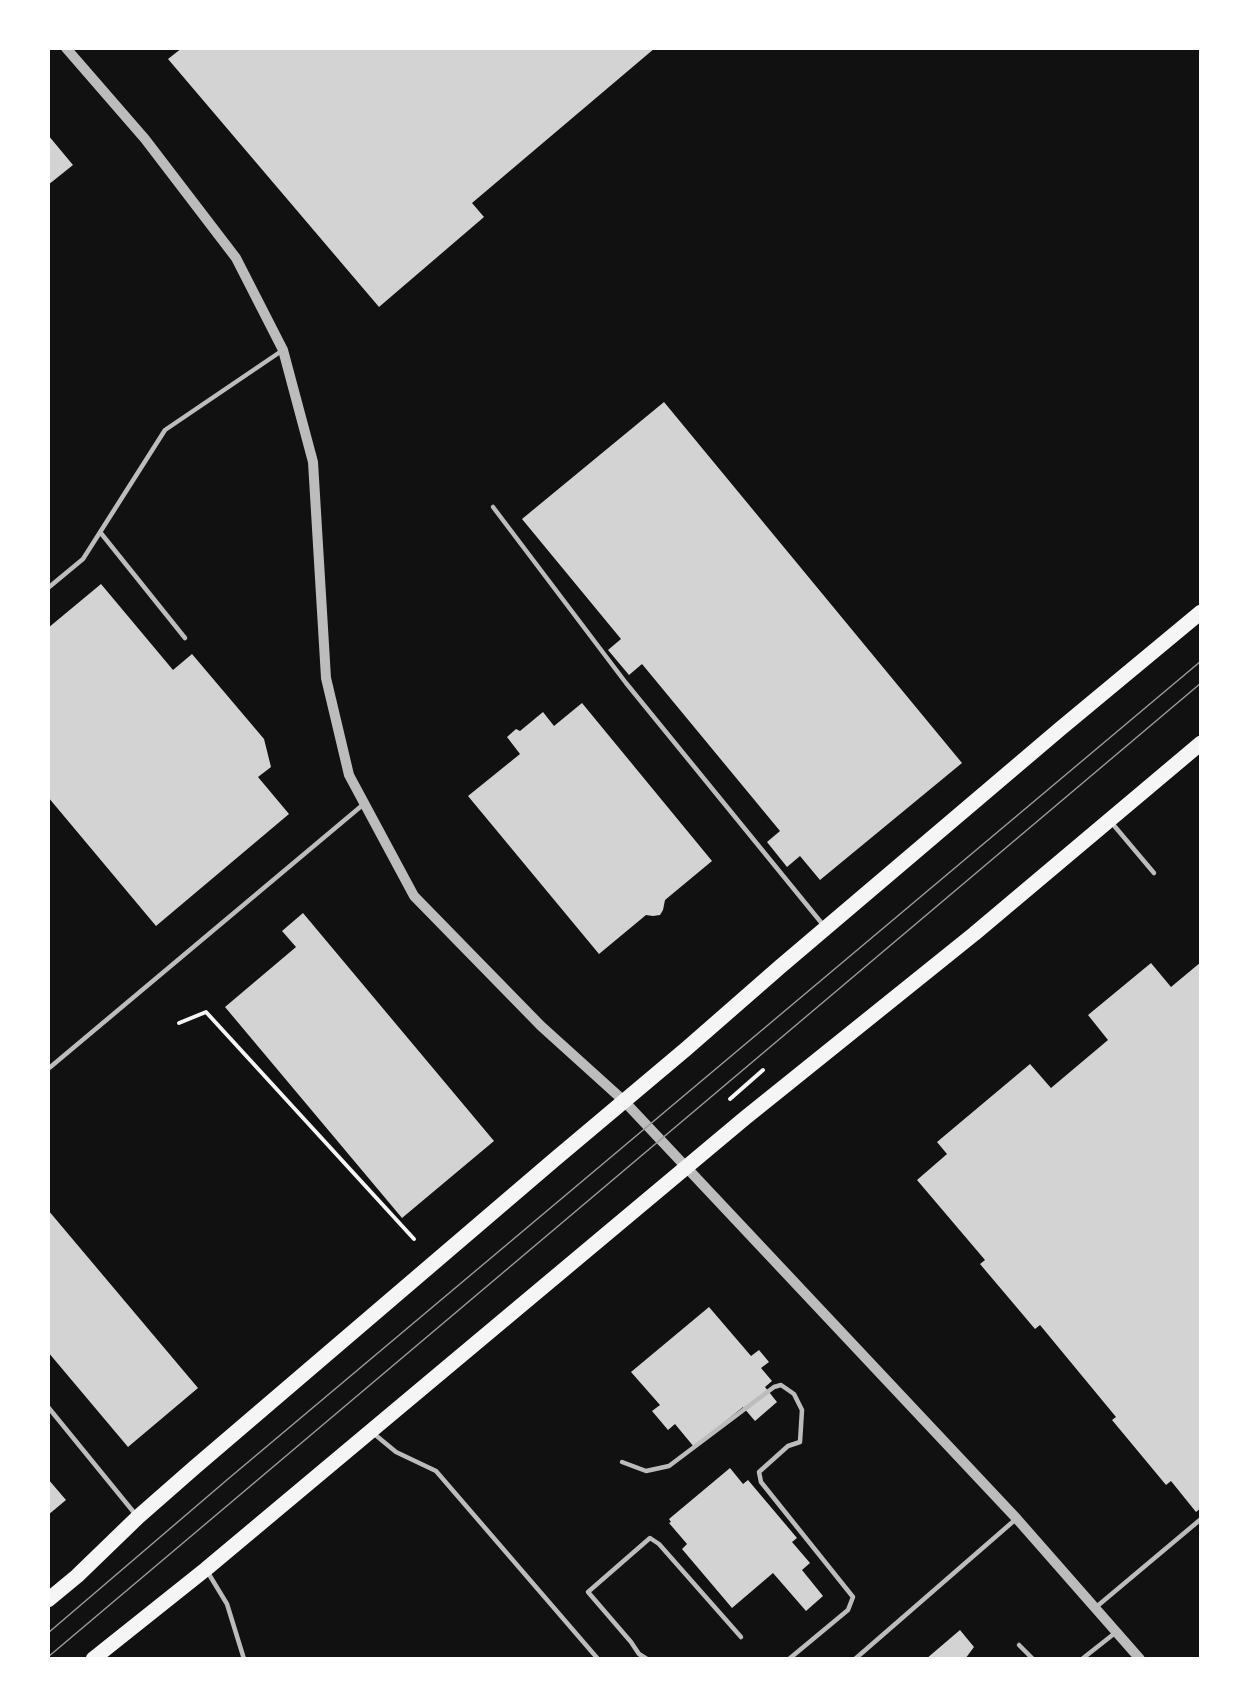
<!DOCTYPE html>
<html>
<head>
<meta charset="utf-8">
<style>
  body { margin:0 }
  #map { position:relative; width:1249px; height:1707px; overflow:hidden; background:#111; font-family:Arial,sans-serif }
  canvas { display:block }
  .frame { position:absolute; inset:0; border:50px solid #fff; pointer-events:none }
</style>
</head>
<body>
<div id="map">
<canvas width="1249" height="1707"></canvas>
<div class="frame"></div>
</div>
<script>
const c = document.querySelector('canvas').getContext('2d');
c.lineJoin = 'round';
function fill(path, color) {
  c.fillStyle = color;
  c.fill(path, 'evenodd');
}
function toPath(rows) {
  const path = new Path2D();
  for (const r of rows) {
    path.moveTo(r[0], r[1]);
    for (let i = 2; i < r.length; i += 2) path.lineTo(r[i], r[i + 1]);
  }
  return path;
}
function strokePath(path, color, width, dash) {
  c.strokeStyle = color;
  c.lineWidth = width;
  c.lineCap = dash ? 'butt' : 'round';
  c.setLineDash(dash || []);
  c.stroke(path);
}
const building = toPath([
  [182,48,655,48,472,203,484,217,379,307,168,59],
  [48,135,73,165,48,185],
  [664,402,962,763,820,880,800,856,787,867,767,842,780,831,642,664,629,675,608,650,621,639,522,519],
  [101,584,173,670,192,654,264,739,271,767,258,777,289,814,156,926,48,797,48,628],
  [582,703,712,861,665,900,663,910,660,915,653,916,646,915,599,954,468,796,520,754,507,737,516,729,520,731,543,712,554,726],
  [303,913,494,1141,402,1218,225,1007,296,947,282,931],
  [1201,962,1201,1508,1196,1512,1171,1481,1166,1485,1112,1420,1116,1417,1040,1325,1035,1329,980,1264,985,1260,917,1180,947,1154,937,1142,1030,1064,1051,1088,1108,1040,1088,1015,1151,963,1171,987],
  [48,1210,198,1388,128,1447,48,1352],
  [709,1307,751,1356,759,1350,769,1362,761,1368,772,1381,765,1387,777,1402,755,1421,743,1407,694,1447,675,1424,668,1430,652,1411,660,1405,631,1372],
  [730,1468,743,1484,748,1480,797,1538,792,1542,810,1563,802,1570,823,1596,806,1611,773,1573,732,1608,682,1549,687,1544,669,1523,671,1522,669,1519],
  [48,1479,66,1500,48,1515],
  [960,1630,974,1647,965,1659,926,1659]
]);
const path = toPath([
  [179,1023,206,1012,414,1239],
  [730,1099,763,1070]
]);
const service = toPath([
  [493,507,626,683,824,926],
  [100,532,185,638],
  [48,588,83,559,165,430,283,350],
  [1111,822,1154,873],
  [48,1069,365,803],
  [48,1407,136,1515],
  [373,1433,396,1452,436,1471,598,1659],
  [622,1462,646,1471,669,1466,774,1387,781,1385,794,1394,802,1410,800,1442,788,1446,759,1472,761,1482,853,1597,848,1610,789,1659],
  [207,1571,227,1604,244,1659],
  [1095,1608,1201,1519],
  [1019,1645,1033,1659],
  [647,1659,639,1654,631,1642,588,1592,650,1538,659,1544,741,1637],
  [855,1659,1016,1519],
  [1082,1659,1115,1633]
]);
const tertiary = toPath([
  [66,48,145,139,236,258,283,350,313,462,326,678,349,775,414,896,541,1026,624,1101,687,1168,1017,1519,1140,1659]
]);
const primary = toPath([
  [48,1600,77,1576,138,1517,195,1467,554,1160,686,1049,781,966,1060,729,1201,612],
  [93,1659,206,1569,745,1118,974,934,1201,743]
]);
const tram = toPath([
  [48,1633,228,1479,1201,661],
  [48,1657,1201,683]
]);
fill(building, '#d3d3d3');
strokePath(path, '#f5f5f5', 4);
strokePath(service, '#bcbcbc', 4.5);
strokePath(tertiary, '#bcbcbc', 10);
strokePath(primary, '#f5f5f5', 15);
strokePath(tram, '#9a9a9a', 1.5);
</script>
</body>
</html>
